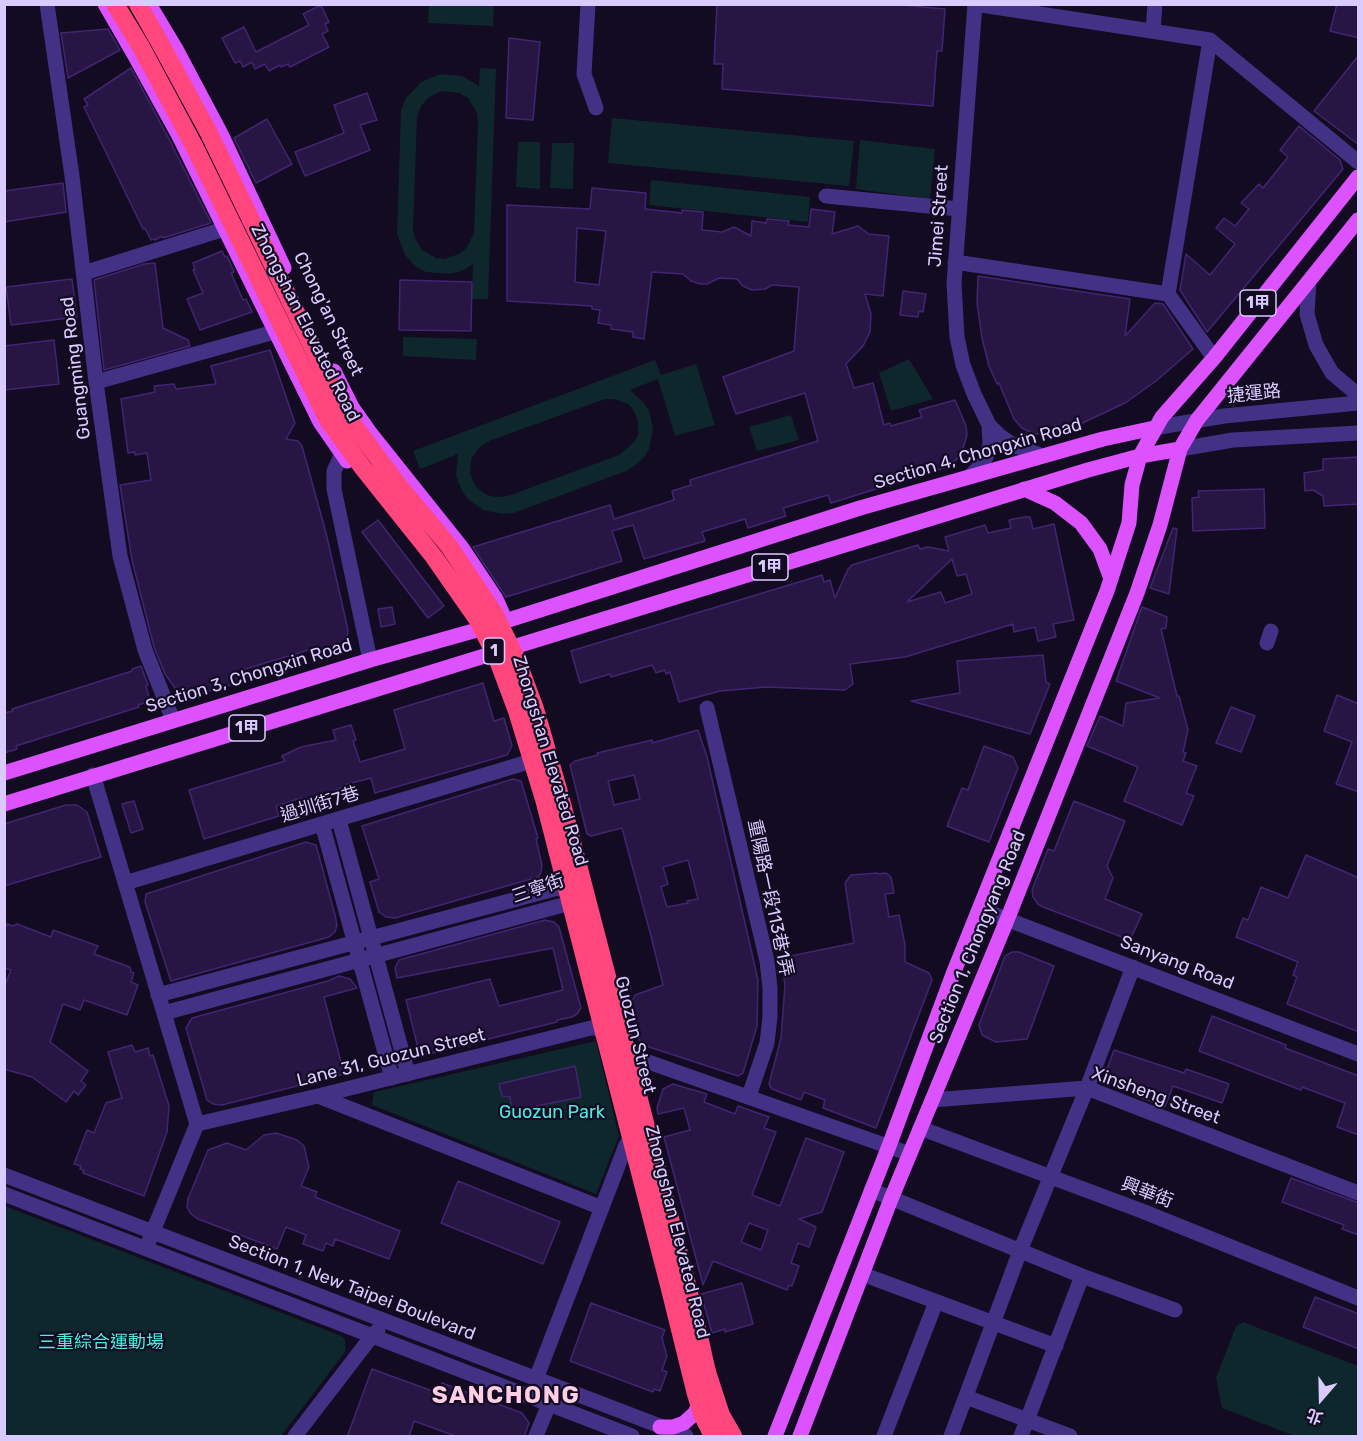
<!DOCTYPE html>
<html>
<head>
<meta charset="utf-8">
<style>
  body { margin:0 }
  #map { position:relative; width:1363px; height:1441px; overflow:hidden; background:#130b21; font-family:Rubik,"Noto Sans TC",sans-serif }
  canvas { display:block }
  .frame { position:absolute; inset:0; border:6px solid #dacbff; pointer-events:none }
  .north { position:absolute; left:1291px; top:1369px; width:60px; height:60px; -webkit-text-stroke:4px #130b21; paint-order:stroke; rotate:200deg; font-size:16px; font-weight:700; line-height:24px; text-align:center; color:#dacbff }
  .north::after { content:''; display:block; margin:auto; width:21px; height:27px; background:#dacbff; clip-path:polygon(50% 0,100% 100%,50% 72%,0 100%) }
</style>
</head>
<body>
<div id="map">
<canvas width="1363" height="1441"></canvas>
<div class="frame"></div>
<div class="north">北</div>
</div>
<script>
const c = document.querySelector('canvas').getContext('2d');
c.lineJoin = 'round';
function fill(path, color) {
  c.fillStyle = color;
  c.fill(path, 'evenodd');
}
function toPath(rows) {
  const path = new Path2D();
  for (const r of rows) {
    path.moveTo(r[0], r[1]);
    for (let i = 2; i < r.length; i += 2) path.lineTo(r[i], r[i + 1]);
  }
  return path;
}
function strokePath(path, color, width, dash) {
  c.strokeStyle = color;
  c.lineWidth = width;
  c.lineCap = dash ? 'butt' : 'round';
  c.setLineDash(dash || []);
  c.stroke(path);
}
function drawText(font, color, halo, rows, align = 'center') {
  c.font = font + ' Rubik,"Noto Sans TC",sans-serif';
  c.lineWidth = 4.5;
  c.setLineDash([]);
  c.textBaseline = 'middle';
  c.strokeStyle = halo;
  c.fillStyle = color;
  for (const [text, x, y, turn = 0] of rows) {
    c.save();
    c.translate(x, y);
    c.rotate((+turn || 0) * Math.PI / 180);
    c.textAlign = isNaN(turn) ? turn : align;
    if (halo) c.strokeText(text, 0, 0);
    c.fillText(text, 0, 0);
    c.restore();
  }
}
const green = toPath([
  [429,5,494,5,493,26,428,23],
  [480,68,496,69,488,299,472,299,473,264,462,271,450,274,426,272,415,266,405,255,397,234,401,110,406,98,421,82,440,74,462,76,479,86],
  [441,91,459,93,468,98,477,113,478,122,474,233,466,249,459,254,444,259,436,258,422,250,415,238,413,230,417,117,421,106,428,98],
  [612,118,854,141,849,186,608,163],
  [860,140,935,149,930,199,856,189],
  [518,142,540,142,540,189,516,187],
  [552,143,574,143,573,189,550,188],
  [651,180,810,197,808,222,649,205],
  [403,337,477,339,476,360,403,356],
  [909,359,933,399,891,411,879,373],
  [655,360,661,375,696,364,715,425,675,436,658,379,630,390,644,403,649,410,653,429,649,449,645,456,637,464,626,471,514,513,502,514,483,510,469,500,463,493,456,476,458,454,420,469,413,451],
  [605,399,614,399,628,404,632,408,638,420,638,435,634,442,619,455,508,496,496,497,487,495,478,489,473,481,470,473,471,459,480,447,489,441],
  [791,415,799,440,757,451,749,427],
  [596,1041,619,1136,596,1194,372,1105,374,1092],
  [5,1206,339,1335,345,1339,345,1352,281,1436,5,1436],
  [1243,1322,1358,1366,1358,1436,1295,1436,1222,1408,1216,1378,1236,1326]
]);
const building = toPath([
  [717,4,890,4,945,9,942,51,937,51,933,106,722,89,723,64,714,64,717,4],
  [1337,4,1359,4,1359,38,1330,31,1337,4],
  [321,5,329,22,325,24,328,31,322,34,329,47,290,67,288,64,281,67,280,65,269,71,265,64,255,69,252,62,243,67,240,61,235,63,222,38,244,27,256,52,309,25,303,14,321,5],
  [108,29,120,50,68,78,61,33,108,29],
  [509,38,540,42,533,120,506,118,509,38],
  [1359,55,1359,145,1314,111,1359,55],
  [131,68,170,141,211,223,163,238,162,236,155,240,154,239,151,240,145,228,143,229,84,107,88,105,84,99,131,68],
  [367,93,377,120,360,125,370,150,305,176,295,152,344,133,334,105,367,93],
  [267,119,292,164,256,183,234,138,267,119],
  [1299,126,1340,160,1343,169,1207,332,1180,290,1186,254,1210,275,1235,244,1216,228,1224,218,1235,226,1249,209,1241,203,1259,184,1263,188,1288,157,1280,150,1299,126],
  [63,183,66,212,4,222,4,191,63,183],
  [592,188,646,193,645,209,682,213,682,210,703,212,702,230,722,232,734,227,751,236,752,221,766,223,767,219,789,221,788,225,809,227,811,209,835,212,832,234,858,226,869,234,889,236,883,296,865,294,871,314,870,332,863,346,846,364,854,388,873,383,884,425,890,423,891,426,922,417,919,410,955,400,966,426,967,435,962,452,956,460,944,468,831,503,828,495,783,508,786,516,748,528,745,519,702,532,705,541,644,559,633,525,612,531,622,561,506,597,473,547,610,505,614,519,674,500,672,491,691,485,690,480,818,441,805,393,736,414,723,377,794,351,799,287,772,285,765,289,752,290,743,286,737,279,719,278,707,284,700,284,691,281,683,274,652,272,644,339,633,337,633,332,611,329,611,325,598,323,600,310,592,309,592,306,507,301,507,205,590,209,592,188],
  [577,228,606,231,599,285,575,282,577,228],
  [222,251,225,257,227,256,234,272,231,273,243,300,246,299,252,312,200,330,187,299,203,293,193,270,195,269,193,263,222,251],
  [155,263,163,328,188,340,190,346,104,370,94,280,144,264,155,263],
  [978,276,1130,299,1125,336,1155,303,1163,304,1193,349,1156,381,1125,403,1076,426,1049,434,1034,434,1022,428,1014,419,999,383,997,384,989,366,982,338,977,303,978,276],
  [72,279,77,317,11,325,6,287,72,279],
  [400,280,472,282,471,331,399,330,400,280],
  [903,291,926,294,923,312,919,311,918,317,900,315,903,291],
  [54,340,59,384,4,390,4,346,54,340],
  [270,350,295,423,286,439,298,441,302,446,326,533,348,630,347,638,341,649,335,653,319,658,315,648,242,670,245,681,184,698,180,695,165,674,154,647,132,560,120,485,151,480,147,453,135,455,135,452,128,453,121,399,155,392,154,386,174,384,176,389,216,384,211,366,270,350],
  [1359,457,1359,504,1324,506,1323,496,1313,490,1305,491,1304,473,1323,470,1323,459,1359,457],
  [1264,489,1265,528,1193,531,1192,498,1199,497,1198,491,1264,489],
  [1024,517,1030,517,1033,529,1054,524,1074,620,1053,624,1056,637,1038,641,1035,627,1014,632,1013,624,905,657,850,664,853,684,845,690,766,687,720,691,679,702,670,672,666,674,665,670,656,673,652,665,611,677,610,674,580,683,571,651,822,575,824,582,830,580,835,598,848,569,852,565,918,545,920,549,928,547,949,551,945,537,985,525,988,533,1011,528,1009,520,1024,517],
  [952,559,957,576,966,574,972,594,945,603,941,592,907,602,952,559],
  [378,520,444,606,428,618,362,532,378,520],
  [1173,528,1177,529,1169,594,1150,588,1173,528],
  [392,607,395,624,381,627,378,609,392,607],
  [1142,607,1167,617,1166,628,1161,629,1177,696,1179,696,1188,730,1183,752,1186,753,1183,761,1197,766,1186,793,1194,796,1182,825,1124,801,1138,767,1087,746,1100,716,1123,726,1126,703,1160,698,1116,681,1142,607],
  [1043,655,1046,682,1050,684,1030,734,911,701,960,693,957,661,1043,655],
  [141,666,148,685,146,686,150,701,138,705,139,707,16,746,17,749,4,753,4,713,13,711,12,709,132,671,132,669,141,666],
  [483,683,494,721,504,718,512,746,507,755,375,793,371,778,348,784,325,796,298,799,276,806,279,816,204,839,189,790,285,761,282,756,301,747,336,740,333,730,351,725,356,740,353,741,360,762,405,749,394,710,483,683],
  [1337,695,1359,704,1359,792,1336,784,1352,742,1324,731,1337,695],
  [1231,707,1255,716,1241,752,1216,743,1231,707],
  [698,730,707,757,758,980,757,1026,743,1073,738,1076,646,1046,639,1040,630,1008,631,1003,635,995,663,985,651,936,622,828,591,836,587,834,570,765,575,761,598,755,597,753,652,740,652,743,698,730],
  [634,775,640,799,614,805,608,781,634,775],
  [688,860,698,899,687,901,688,903,667,907,661,887,668,884,663,867,688,860],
  [984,746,1013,757,1018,768,989,842,947,826,962,788,968,790,984,746],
  [513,779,521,781,538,838,536,839,542,865,541,872,538,877,395,918,386,917,379,912,370,882,379,879,362,826,513,779],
  [134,801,143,829,131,833,122,804,134,801],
  [1074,801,1125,821,1107,866,1113,878,1105,899,1142,914,1132,936,1122,937,1043,907,1038,904,1033,897,1032,890,1048,849,1054,851,1074,801],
  [66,805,77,805,87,812,101,857,4,886,4,824,66,805],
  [306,842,316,845,335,915,337,925,335,932,329,937,171,981,145,902,146,894,306,842],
  [1306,855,1359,878,1359,1032,1287,1004,1297,977,1293,975,1298,962,1236,937,1243,918,1248,920,1261,887,1288,898,1306,855],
  [878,873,878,874,886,873,891,877,894,893,885,894,889,917,899,915,905,945,905,962,929,973,932,980,876,1128,823,1108,825,1100,804,1092,801,1100,772,1089,769,1084,781,1038,785,985,781,958,854,943,845,883,851,875,878,873],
  [545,920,554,922,559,927,581,1008,577,1014,572,1017,557,1020,557,1022,420,1056,406,1000,490,979,499,1006,563,990,553,948,397,978,395,968,399,960,545,920],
  [7,924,13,926,17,924,51,937,53,930,98,946,94,954,130,967,131,972,134,973,131,982,138,985,127,1015,84,1000,80,1010,63,1004,50,1042,88,1071,81,1081,86,1085,78,1095,74,1091,66,1102,32,1077,4,1069,4,987,11,970,4,968,4,932,7,924],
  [1012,952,1019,952,1054,966,1027,1039,996,1042,982,1035,979,1025,1005,956,1012,952],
  [339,976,350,979,357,988,324,997,344,1074,222,1105,213,1104,207,1100,186,1028,192,1018,328,981,339,976],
  [1212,1016,1286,1045,1285,1048,1359,1076,1359,1135,1337,1127,1345,1103,1302,1087,1301,1090,1199,1051,1212,1016],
  [132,1045,135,1052,148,1048,150,1056,153,1055,169,1106,167,1132,144,1196,83,1173,84,1170,80,1169,81,1166,74,1164,87,1130,94,1133,106,1103,122,1098,108,1052,132,1045],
  [1114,1050,1184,1073,1186,1069,1229,1084,1222,1103,1173,1086,1165,1107,1136,1096,1137,1092,1103,1080,1114,1050],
  [575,1066,581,1097,512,1111,510,1097,502,1096,499,1084,575,1066],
  [673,1084,707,1094,704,1102,735,1114,738,1106,769,1117,764,1128,776,1132,752,1195,780,1206,806,1138,844,1152,822,1212,799,1219,816,1227,809,1247,798,1243,791,1263,799,1266,792,1286,789,1285,787,1290,713,1261,703,1285,664,1137,690,1130,684,1108,658,1114,657,1108,663,1089,673,1084],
  [749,1223,768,1230,761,1250,741,1242,749,1223],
  [276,1133,297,1140,304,1146,309,1167,301,1186,317,1192,315,1197,400,1231,389,1259,335,1239,333,1246,326,1243,323,1251,303,1244,306,1235,286,1227,277,1249,198,1219,191,1214,187,1207,188,1199,208,1150,227,1143,246,1150,264,1135,276,1133],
  [1291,1178,1359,1203,1359,1235,1342,1229,1344,1225,1282,1202,1291,1178],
  [458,1181,560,1222,543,1264,441,1223,458,1181],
  [742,1283,753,1324,725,1332,725,1329,712,1333,701,1294,742,1283],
  [1315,1297,1359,1314,1359,1349,1303,1327,1315,1297],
  [591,1303,665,1330,662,1338,667,1356,662,1370,667,1372,660,1391,654,1389,653,1392,570,1361,591,1303],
  [372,1369,438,1393,442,1383,522,1413,529,1423,524,1437,458,1437,414,1421,409,1437,347,1437,372,1369]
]);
const minor = toPath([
  [47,4,72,176,96,382,120,556,145,650,173,720],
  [588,4,584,74,596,108],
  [1153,31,1155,4],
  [826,196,959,209],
  [955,262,1168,294],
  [84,273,224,229,236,227],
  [1309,281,1307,314,1316,345,1332,373,1358,395],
  [1168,294,1210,40],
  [1168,294,1214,358],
  [96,382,274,332],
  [1154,428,1224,416,1358,403],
  [1180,449,1233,440,1358,433],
  [342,454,334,471,334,489,370,660],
  [1043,456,1013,445,1000,436,989,425,974,394,963,365,957,337,954,283,975,4,1210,40,1358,162],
  [969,477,983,463,987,455,990,445,989,425],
  [1267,643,1271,631],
  [707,708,767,961,770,988,770,1017,767,1043,749,1096],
  [93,775,197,1124],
  [339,820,408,1074],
  [322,824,392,1078],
  [125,883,525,763],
  [980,909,1358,1054],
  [158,995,558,888,576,896],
  [164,1013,563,905,579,897],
  [318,1096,602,1208],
  [932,1100,1087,1088,1358,1193],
  [197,1124,318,1096,595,1027,637,1058,910,1154],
  [920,1128,1142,1211,1358,1298],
  [4,1175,686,1436],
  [871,1190,1082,1276,1175,1310],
  [4,1194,632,1436],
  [149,1241,197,1124],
  [862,1274,1056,1346],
  [536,1379,626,1145,635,1130],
  [966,1397,1070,1436],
  [295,1436,372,1336,378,1330],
  [536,1436,549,1404,544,1395],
  [884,1436,936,1302],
  [951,1436,1020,1251,1087,1088,1133,967],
  [1021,1436,1082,1276]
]);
const major = toPath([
  [105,4,135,56,179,136,320,422,347,461],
  [149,4,176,49,221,134,284,268],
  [334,371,352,407,371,434,462,548,496,599,504,617],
  [1024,489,1055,503,1081,523,1100,549,1111,579],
  [4,773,370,660,477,630,860,508,1103,439,1154,428],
  [4,804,1088,470,1140,456,1180,449],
  [660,1427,673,1427,684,1423,695,1413,702,1397],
  [775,1436,889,1146,953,974,1107,591,1129,523,1132,485,1140,456,1162,417,1214,358,1358,177],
  [800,1436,891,1199,1007,920,1137,593,1160,525,1180,449,1197,420,1358,220]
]);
const highway = toPath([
  [707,1372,721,1415,733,1436]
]);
const highwayBridge = toPath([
  [115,4,141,47,193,144,328,420,363,468,434,557,478,620,498,660,517,711,544,799,670,1289,696,1394,702,1414,713,1436],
  [138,4,159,41,209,133,344,412,399,486,449,546,494,613,516,658,535,709,560,796,687,1284,707,1372]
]);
const shields = [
  [1258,303,36],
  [770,567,36],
  [494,651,21],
  [247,728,36]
];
const shieldNames = [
  ["1甲",1258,303],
  ["1甲",770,567],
  ["1",494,651],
  ["1甲",247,728]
];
const streetNames = [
  ["Jimei Street",939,216,-86],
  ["Chong'an Street",328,314,64],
  ["Zhongshan Elevated Road",305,323,63],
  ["Guangming Road",76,368,-97],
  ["捷運路",1254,394,-6],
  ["Section 4, Chongxin Road",978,454,-16],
  ["Section 3, Chongxin Road",249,676,-17],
  ["Zhongshan Elevated Road",550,761,73],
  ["過圳街7巷",320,805,-17],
  ["三寧街",538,889,-19],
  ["重陽路一段113巷1弄",770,898,78],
  ["Section 1, Chongyang Road",978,937,-68],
  ["Sanyang Road",1177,963,21],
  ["Guozun Street",635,1035,76],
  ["Lane 31, Guozun Street",391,1058,-14],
  ["Xinsheng Street",1156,1096,20],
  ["興華街",1147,1193,21],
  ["Zhongshan Elevated Road",677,1232,76],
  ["Section 1, New Taipei Boulevard",352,1288,21]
];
const parkNames = [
  ["Guozun Park",552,1113],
  ["三重綜合運動場",101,1343]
];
const districtNames = [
  ["SANCHONG",506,1396]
];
fill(green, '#0d272c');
fill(building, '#271544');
strokePath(building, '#422572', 1.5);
strokePath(minor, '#433185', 15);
strokePath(major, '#dd52ff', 15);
strokePath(highway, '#ff467d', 18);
strokePath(highwayBridge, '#ff467d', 18);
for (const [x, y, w] of shields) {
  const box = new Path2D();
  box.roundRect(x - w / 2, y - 13, w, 26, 4.5);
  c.fillStyle = '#130b21';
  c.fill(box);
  strokePath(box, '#dacbff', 1.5);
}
drawText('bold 16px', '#dacbff', null, shieldNames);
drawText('18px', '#dacbff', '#130b21', streetNames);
drawText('18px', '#4ceadf', '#130b21', parkNames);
c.letterSpacing = '1.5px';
drawText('bold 24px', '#ffcde4', '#130b21', districtNames);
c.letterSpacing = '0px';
</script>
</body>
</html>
